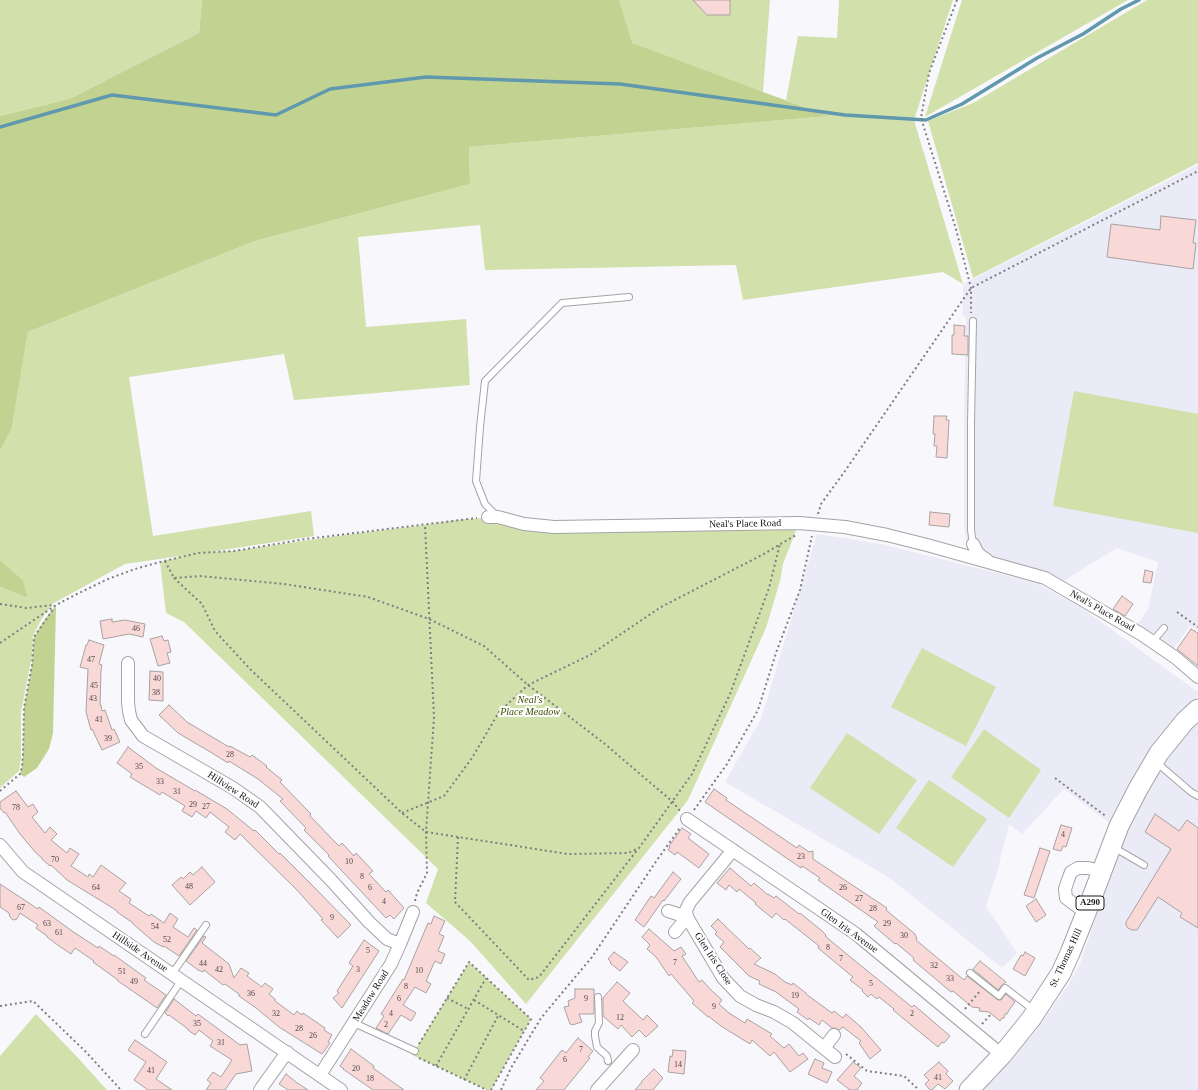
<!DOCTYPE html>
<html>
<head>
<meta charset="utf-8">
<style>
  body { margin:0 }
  canvas { display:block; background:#f7f7fc }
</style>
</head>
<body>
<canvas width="1198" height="1090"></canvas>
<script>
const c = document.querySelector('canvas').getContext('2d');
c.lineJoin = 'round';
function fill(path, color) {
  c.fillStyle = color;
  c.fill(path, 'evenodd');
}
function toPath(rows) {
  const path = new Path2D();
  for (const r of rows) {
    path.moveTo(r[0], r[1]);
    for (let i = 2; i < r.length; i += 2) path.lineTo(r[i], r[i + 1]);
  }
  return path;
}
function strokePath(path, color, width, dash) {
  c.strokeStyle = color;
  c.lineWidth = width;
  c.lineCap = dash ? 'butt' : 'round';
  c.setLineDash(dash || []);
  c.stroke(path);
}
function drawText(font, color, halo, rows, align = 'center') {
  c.font = font + ' Georgia,serif';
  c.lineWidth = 4;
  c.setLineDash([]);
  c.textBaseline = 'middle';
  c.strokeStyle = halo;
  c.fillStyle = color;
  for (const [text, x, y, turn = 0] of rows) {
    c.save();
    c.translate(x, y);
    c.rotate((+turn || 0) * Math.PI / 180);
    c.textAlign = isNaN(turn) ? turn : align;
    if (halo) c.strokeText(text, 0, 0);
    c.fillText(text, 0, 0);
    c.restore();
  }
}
const built = toPath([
  [1198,165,1198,630,1190,626,1172,651,1136,627,1148,609,1158,562,1117,548,1071,576,1063,582,989,561,969,547,966,539,964,526,964,420,966,317,963,316,963,284],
  [817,534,881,544,1037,583,1083,609,1198,692,1198,696,1154,745,1111,824,1064,789,1022,834,1009,824,997,872,986,906,1017,953,1002,968,890,878,725,782,761,719],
  [1198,719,1198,1090,982,1090,1035,1032,1068,985,1080,964,1127,825,1165,756]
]);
const green = toPath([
  [0,0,202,0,199,33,69,99,0,116],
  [399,0,770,0,763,92,616,52],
  [839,0,953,0,914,120,963,284,943,272,743,300,736,265,485,270,480,225,358,237,366,327,466,319,470,385,294,400,284,354,129,377,153,536,311,511,314,536,210,552,234,551,344,535,418,526,456,520,498,517,524,524,799,523,783,564,780,581,766,628,688,800,526,1004,470,941,426,903,438,869,184,622,166,613,160,562,187,555,125,564,52,604,41,620,33,636,32,656,21,712,21,759,19,771,0,788,0,587,28,598,23,580,0,560,0,451,12,428,28,332,255,241,470,184,469,147,828,116,786,100,798,36,837,38],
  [962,0,1128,0,925,117],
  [1147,0,1198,0,1198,163,973,278,928,121,973,103],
  [1074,391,1198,414,1198,533,1053,506],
  [922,648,996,687,966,746,891,707],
  [984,729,1041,770,1009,818,951,777],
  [847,733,917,780,879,834,810,788],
  [929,780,987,819,953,867,896,828],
  [469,962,531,1019,491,1090,487,1090,412,1055],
  [36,1014,79,1059,107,1090,0,1090,0,1056]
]);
const forest = toPath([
  [202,0,619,0,632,43,763,92,829,116,469,147,470,184,255,241,28,332,12,428,0,451,0,116,69,99,199,33],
  [0,560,23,580,28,598,0,587],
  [56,605,53,733,49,749,37,768,24,777,20,774,22,767,23,755,24,708,32,665,34,637,43,622]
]);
const stream = toPath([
  [0,127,112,95,276,115,330,89,426,77,620,84,845,115,926,120,962,104,1037,58,1083,34,1121,9,1139,0]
]);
const building = toPath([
  [693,0,730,0,730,15,707,15,693,0],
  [1161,216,1196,220,1193,243,1196,243,1193,269,1107,257,1111,224,1160,230,1161,216],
  [954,325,965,326,964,336,968,336,968,355,952,354,952,335,954,335,954,325],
  [934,416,947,416,946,420,949,420,947,458,936,457,937,446,934,446,935,434,933,434,934,416],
  [930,512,950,514,949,527,929,525,930,512],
  [1145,570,1153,572,1151,583,1143,582,1145,570],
  [1122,596,1133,604,1125,616,1113,609,1122,596],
  [112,619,112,622,125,620,145,624,143,637,129,634,103,639,100,621,112,619],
  [1191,629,1198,633,1198,666,1177,649,1191,629],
  [162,636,164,641,168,640,171,652,167,653,170,663,158,666,150,639,162,636],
  [89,640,104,645,99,664,102,665,101,670,100,705,101,705,102,711,105,710,112,730,114,729,120,742,102,750,92,729,91,730,86,712,88,669,80,667,86,645,87,645,89,640],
  [150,671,163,672,163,701,149,700,150,671],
  [169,705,187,722,229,747,230,746,250,757,252,755,267,766,266,767,282,780,280,782,311,814,310,816,339,846,342,843,354,856,356,853,373,871,369,874,386,892,388,890,404,908,394,919,390,915,386,918,328,856,329,855,304,830,306,828,280,801,283,799,258,779,229,761,228,763,212,753,178,733,159,715,169,705],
  [128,747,156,768,195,791,195,790,227,809,254,831,255,830,279,854,280,853,310,883,351,925,338,938,321,920,323,919,297,890,240,834,235,840,225,832,229,827,210,812,206,818,196,811,192,817,182,811,185,806,162,792,160,795,130,777,132,774,117,763,128,747],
  [714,789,727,798,726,800,797,848,799,845,809,852,813,851,813,859,887,908,886,910,915,934,915,935,917,938,916,940,964,980,967,976,998,1000,1001,1000,1006,994,1015,1002,1009,1010,1007,1014,1005,1014,1004,1018,1002,1018,1000,1021,989,1012,979,1011,980,1008,972,1007,953,991,951,992,913,960,914,958,896,943,895,944,874,926,878,922,818,880,820,878,802,866,801,868,705,802,714,789],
  [16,791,28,807,33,804,38,812,32,817,45,833,50,827,57,834,51,840,67,853,70,848,79,854,71,866,88,877,89,874,93,877,101,865,126,883,119,891,131,899,129,903,149,916,151,914,164,923,170,913,178,919,173,927,188,937,194,928,197,930,179,956,164,946,163,947,154,942,133,924,133,923,117,912,117,911,111,907,67,880,51,865,50,866,42,859,42,858,36,853,20,834,5,812,4,813,0,808,0,802,16,791],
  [1155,814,1179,831,1187,820,1198,828,1198,928,1180,917,1182,913,1158,897,1137,930,1132,930,1128,928,1126,925,1126,922,1171,849,1145,832,1155,814],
  [1061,825,1072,828,1066,847,1063,846,1061,851,1053,849,1061,825],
  [682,828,691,834,688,838,709,854,699,868,677,852,675,855,668,850,670,847,669,846,682,828],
  [1040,848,1050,851,1034,898,1024,895,1040,848],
  [202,867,215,882,190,905,172,885,181,877,183,879,190,872,193,875,202,867],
  [730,868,751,886,754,883,768,895,768,894,774,898,776,896,799,914,800,913,821,930,826,935,825,936,854,960,912,1007,914,1005,950,1036,944,1043,942,1042,938,1047,893,1010,894,1009,879,997,877,999,871,994,868,997,862,991,863,990,850,980,853,977,818,948,819,946,785,919,784,920,776,913,772,918,755,904,756,903,739,889,737,892,729,885,726,890,717,883,730,868],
  [673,872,681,879,664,901,663,900,644,927,635,920,651,896,654,898,673,872],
  [0,884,38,909,39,907,72,931,98,948,99,946,114,956,114,955,146,978,144,980,166,995,157,1008,118,981,118,980,93,962,94,961,75,948,71,954,59,946,47,937,47,936,36,928,38,925,20,913,17,919,13,920,10,917,9,913,0,907,0,884],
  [1036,899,1046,915,1036,922,1026,906,1036,899],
  [434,916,445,921,439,934,444,936,438,951,445,954,441,964,435,961,426,981,431,984,426,993,415,987,403,1005,416,1013,411,1021,401,1015,388,1034,376,1028,384,1016,381,1014,403,979,404,980,428,923,431,924,434,916],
  [718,919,749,949,750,948,761,958,754,964,775,974,785,982,792,985,793,983,806,993,806,994,832,1013,834,1011,843,1018,846,1014,861,1027,881,1050,870,1059,859,1043,861,1041,843,1027,839,1030,835,1028,832,1028,822,1020,819,1025,809,1018,808,1020,797,1012,799,1009,776,992,759,984,760,981,749,976,720,947,724,942,715,934,717,932,711,926,718,919],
  [649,929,674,951,681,947,686,954,682,956,699,982,702,980,711,990,722,1000,719,1004,729,1013,745,1023,747,1019,772,1034,770,1036,784,1048,789,1044,799,1056,803,1053,808,1059,790,1072,774,1052,770,1056,752,1040,750,1044,721,1026,708,1016,708,1017,692,1003,694,1001,671,974,669,976,656,957,647,949,650,945,642,937,649,929],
  [204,936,206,937,202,943,229,964,234,978,241,968,249,973,247,976,262,987,265,983,273,989,269,994,275,999,275,1001,294,1015,297,1011,302,1015,303,1013,325,1028,324,1030,332,1035,328,1042,330,1043,322,1054,279,1027,256,1008,239,996,239,994,225,984,223,985,204,970,203,972,198,970,186,961,204,936],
  [364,940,379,951,342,1008,333,998,339,993,337,991,353,966,349,963,364,940],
  [614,952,628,962,620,971,610,963,611,962,608,959,614,952],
  [1025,952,1035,958,1025,976,1013,969,1021,955,1023,956,1025,952],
  [980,961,1006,982,1002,985,998,990,973,969,980,961],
  [617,982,630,993,623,1001,643,1020,647,1015,658,1026,646,1037,639,1030,632,1037,621,1025,618,1029,603,1016,603,998,617,982],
  [575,989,594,989,594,1014,579,1014,582,1022,572,1025,571,1024,570,1024,564,1007,569,1006,568,1001,575,998,575,989],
  [174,999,196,1016,198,1014,240,1045,247,1044,252,1071,236,1074,225,1090,206,1090,211,1083,207,1080,213,1072,221,1077,232,1060,210,1046,213,1041,199,1030,195,1035,188,1030,188,1029,169,1015,168,1016,165,1013,174,999],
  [578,1038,593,1051,588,1057,590,1058,564,1090,536,1090,544,1081,540,1078,562,1050,566,1053,578,1038],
  [135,1040,167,1062,156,1079,172,1090,148,1090,134,1080,146,1062,128,1050,135,1040],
  [351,1049,374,1066,373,1068,404,1090,373,1090,343,1069,344,1069,340,1066,351,1049],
  [673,1050,686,1051,684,1074,668,1072,670,1056,672,1057,673,1050],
  [815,1059,824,1063,822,1068,832,1072,827,1083,808,1074,815,1059],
  [853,1062,861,1068,854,1076,862,1083,857,1090,850,1090,837,1080,853,1062],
  [939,1062,948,1071,946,1074,953,1081,945,1089,938,1084,932,1090,930,1090,925,1084,929,1080,924,1075,939,1062],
  [654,1069,663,1078,653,1090,635,1090,642,1082,641,1082,654,1069],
  [286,1074,296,1082,308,1090,288,1090,279,1084,286,1074]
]);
const path = toPath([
  [957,0,929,73,921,118,956,229,971,288,971,313],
  [818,514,821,504,845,471,971,288,1198,171],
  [165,561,174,578,200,576,284,584,368,597,429,619,484,646,528,685,605,744,673,802,680,811],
  [174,578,202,604,215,631,250,669,402,813,426,832,568,854,628,853,639,848,692,774,730,694,769,588,780,544],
  [0,604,26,608,54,605],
  [1177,612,1198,627],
  [0,643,56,605,77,594,108,579,135,569,160,562,198,553,234,551,306,539,477,518],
  [1055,778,1107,817],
  [0,791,20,774,22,767,23,755,24,708,32,665,34,637,54,608],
  [694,810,727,764,758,710,777,650,800,590,812,536],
  [402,813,444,796,472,758,499,712,528,685,590,655,661,607,762,555,796,535],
  [458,837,455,902,529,980,539,977,638,849],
  [415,901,417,893,427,873,426,832,434,717,425,525],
  [447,998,468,1009],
  [474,1000,524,1031],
  [0,1006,33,1001,86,1052,121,1090],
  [965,1009,980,991],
  [982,1024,992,1013],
  [419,1044,469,962,531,1019,491,1090],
  [846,1054,867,1071,904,1076,919,1090],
  [419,1058,487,1090],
  [436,1066,486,978],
  [464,1080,498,1016],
  [501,1090,511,1068,541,1018,592,957,657,860,680,828]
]);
const service = toPath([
  [973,321,971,424,971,530,973,544],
  [498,517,485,504,476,481,480,427,485,381,562,303,629,297],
  [1153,641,1164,628],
  [1156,762,1191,792,1198,796],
  [1113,847,1144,865],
  [970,973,999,996,1005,988,1035,1011],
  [172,974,206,925],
  [598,997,599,1023,595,1031,595,1036,597,1047,607,1056,608,1061],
  [354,1023,415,1051],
  [145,1034,181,981]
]);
const minor = toPath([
  [488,517,498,517,524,524,554,527,799,523,845,527,887,535,927,545,1045,578,1141,634,1176,658,1198,677],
  [973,544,977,552,981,556,987,560],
  [128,663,128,702,129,711,131,720,143,736,233,788,260,807,331,880,369,922,387,939,400,944],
  [687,819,856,934,1002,1055],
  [0,845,23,872,32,878,341,1090],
  [733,850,690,902,686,910,687,917,723,978,740,996,756,1005,774,1012,793,1023,835,1057],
  [668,911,687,917,675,932],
  [1086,913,1066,898,1065,889,1068,880,1071,872,1078,868,1088,868,1102,871],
  [824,1048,834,1035],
  [320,1075,391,964,400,944,413,912],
  [260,1090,287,1052],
  [597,1090,633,1050]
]);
const primary = toPath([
  [969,1090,1002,1055,1031,1019,1061,973,1070,953,1086,913,1119,826,1138,789,1159,753,1185,721,1198,709]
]);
const numberNames = [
  ["46",136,629],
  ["47",91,660],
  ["40",157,679],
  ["45",94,686],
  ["38",156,693],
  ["43",93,699],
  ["41",99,720],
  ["39",108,739],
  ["28",230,755],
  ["35",139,767],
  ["33",160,782],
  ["31",177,792],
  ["29",193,805],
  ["27",206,807],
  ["78",16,808],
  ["4",1063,835],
  ["23",801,857],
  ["70",55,860],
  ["10",349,862],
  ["8",362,877],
  ["48",189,887],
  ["64",96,888],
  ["6",370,888],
  ["26",843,888],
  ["27",859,899],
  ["4",384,902],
  ["67",21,908],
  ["28",873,909],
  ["9",332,918],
  ["63",47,924],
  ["29",887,924],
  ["54",155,927],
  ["61",59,933],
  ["30",904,936],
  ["52",167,940],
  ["8",828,948],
  ["5",368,951],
  ["7",841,959],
  ["7",675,963],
  ["44",203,964],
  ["32",934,966],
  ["42",219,970],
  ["3",358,970],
  ["10",419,971],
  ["51",122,972],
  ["33",950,979],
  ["49",134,982],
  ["5",871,984],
  ["8",406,987],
  ["36",251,994],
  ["19",795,996],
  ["6",399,999],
  ["9",586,999],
  ["9",714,1007],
  ["32",276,1014],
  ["4",391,1014],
  ["2",912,1014],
  ["12",620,1018],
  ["35",197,1024],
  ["2",386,1025],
  ["28",299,1029],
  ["26",313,1036],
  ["31",221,1043],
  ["7",581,1050],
  ["6",565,1060],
  ["14",678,1065],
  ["20",356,1069],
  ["41",151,1071],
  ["41",938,1078],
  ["18",370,1079]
];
const shields = [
  [1090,903,28]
];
const shieldNames = [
  ["A290",1090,903]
];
const streetNames = [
  ["Neal's Place Road",745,524,-1],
  ["Neal's Place Road",1102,611,30],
  ["Hillview Road",233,790,33],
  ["Glen Iris Avenue",849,931,36],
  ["Hillside Avenue",140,952,34],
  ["St. Thomas Hill",1066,958,-65],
  ["Glen Iris Close",713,959,57],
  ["Meadow Road",371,996,-58]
];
const parkNames = [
  ["Neal's",530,700],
  ["Place Meadow",530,712]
];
fill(built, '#ebeaf7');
fill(green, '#d2e1ab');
fill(forest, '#c2d391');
strokePath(stream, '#6098ad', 3.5);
fill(building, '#f9d9d8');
strokePath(building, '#a8a2a2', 1);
strokePath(service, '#a4a4a8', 8);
strokePath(minor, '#a4a4a8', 14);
strokePath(primary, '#a4a4a8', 21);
strokePath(path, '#7e7e82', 2, [2, 3]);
strokePath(service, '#fff', 6);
strokePath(minor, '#fff', 12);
strokePath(primary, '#fff', 19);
drawText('8px', '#504849', null, numberNames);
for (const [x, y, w] of shields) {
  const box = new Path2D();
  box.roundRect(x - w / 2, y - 7, w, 14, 3);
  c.fillStyle = '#fff';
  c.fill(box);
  strokePath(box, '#171719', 1);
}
drawText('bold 9px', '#171719', null, shieldNames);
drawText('10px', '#171719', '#fff', streetNames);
drawText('italic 10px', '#414e00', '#fff', parkNames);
</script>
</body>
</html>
